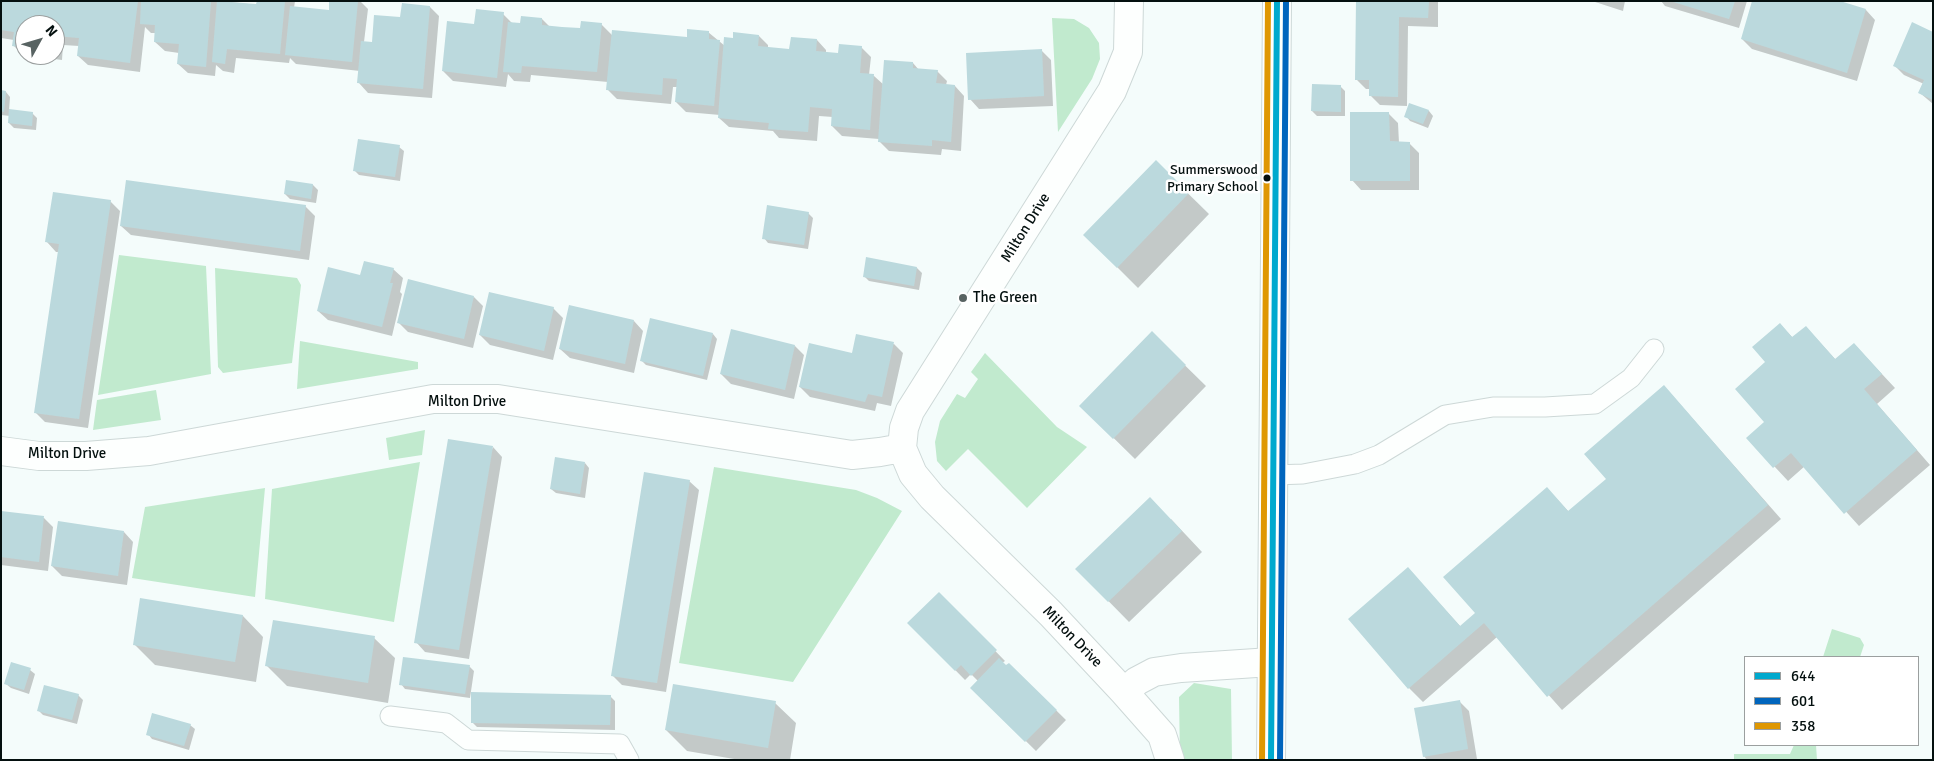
<!DOCTYPE html>
<html>
<head>
<meta charset="utf-8">
<style>
  body { margin:0 }
  #map { position:relative; width:1934px; height:761px; overflow:hidden; background:#f4fcfb; font-family:Signika,sans-serif }
  canvas { display:block }
  .frame { position:absolute; inset:0; border:2px solid #04100f; pointer-events:none }
  .legend { position:absolute; left:1744px; top:656px; width:175px; height:90px; box-sizing:border-box; background:#fff; border:1px solid #9b9f9f; margin:0; padding:6px 9px; list-style:none; font-size:15px; color:#04100f }
  .legend li { display:flex; align-items:center; gap:10px; height:25px }
  .legend b { width:25px; border:1px solid #9b9f9f }
  .north { position:absolute; left:15px; top:15px; width:50px; height:50px; box-sizing:border-box; background:#fff; border:1px solid #9b9f9f; border-radius:50%; rotate:51deg; font-size:14px; font-weight:700; line-height:20px; text-align:center; color:#04100f }
  .north::after { content:''; display:block; margin:auto; width:18px; height:22px; background:#586362; clip-path:polygon(50% 0,100% 100%,50% 72%,0 100%) }
</style>
</head>
<body>
<div id="map">
<canvas width="1934" height="761"></canvas>
<div class="frame"></div>
<ul class="legend">
<li><b style="height:6px;background:#00a9ce"></b>644</li>
<li><b style="height:6px;background:#0065bd"></b>601</li>
<li><b style="height:6px;background:#df9702"></b>358</li>
</ul>
<div class="north">N</div>
</div>
<script>
const c = document.querySelector('canvas').getContext('2d');
c.lineJoin = 'round';
function fill(path, color) {
  c.fillStyle = color;
  c.fill(path, 'evenodd');
}
function toPath(rows) {
  const path = new Path2D();
  for (const r of rows) {
    path.moveTo(r[0], r[1]);
    for (let i = 2; i < r.length; i += 2) path.lineTo(r[i], r[i + 1]);
  }
  return path;
}
function strokePath(path, color, width, dash) {
  c.strokeStyle = color;
  c.lineWidth = width;
  c.lineCap = dash ? 'butt' : 'round';
  c.setLineDash(dash || []);
  c.stroke(path);
}
function drawText(font, color, halo, rows, align = 'center') {
  c.font = font + ' Signika,sans-serif';
  c.lineWidth = 5;
  c.setLineDash([]);
  c.textBaseline = 'middle';
  c.strokeStyle = halo;
  c.fillStyle = color;
  for (const [text, x, y, turn = 0] of rows) {
    c.save();
    c.translate(x, y);
    c.rotate((+turn || 0) * Math.PI / 180);
    c.textAlign = isNaN(turn) ? turn : align;
    if (halo) c.strokeText(text, 0, 0);
    c.fillText(text, 0, 0);
    c.restore();
  }
}
const green = toPath([
  [1052,18,1074,19,1089,28,1099,43,1100,59,1092,79,1058,132],
  [119,255,206,266,211,374,98,395],
  [215,268,297,278,301,285,292,363,223,373,218,367],
  [300,341,418,362,418,369,297,389],
  [985,353,1057,427,1087,447,1027,508,968,449,946,471,937,461,935,442,940,421,957,394,965,398,978,379,971,372],
  [156,390,161,420,93,430,97,400],
  [425,430,422,455,389,460,386,438],
  [420,462,394,622,265,599,272,489],
  [714,467,856,490,877,498,902,511,793,682,679,663],
  [265,488,255,597,132,578,145,507],
  [1832,629,1860,638,1864,645,1860,657,1823,657],
  [1194,683,1231,689,1232,760,1180,760,1179,697],
  [1794,745,1816,745,1817,760,1734,760,1734,754,1790,754]
]);
const shadow = toPath([
  [1,1,221,1,258,5,258,1,295,1,294,8,330,11,331,1,360,1,368,9,364,42,373,43,402,19,430,7,439,16,432,98,368,93,359,83,360,71,296,64,290,58,289,63,236,58,234,73,223,71,216,65,215,76,188,73,178,64,179,53,165,51,155,42,156,33,151,33,145,27,140,72,88,65,78,56,79,46,63,45,62,60,23,55,14,46,14,40,1,38],
  [25,25,55,25,55,55,25,55],
  [1357,1,1438,1,1438,27,1408,26,1407,106,1380,105,1371,96,1371,89,1366,89,1357,80],
  [1592,1,1625,1,1623,11],
  [1661,1,1747,1,1739,28,1665,6],
  [1836,1,1866,10,1875,20,1857,81,1752,49,1742,39],
  [503,14,513,24,521,24,542,19,550,27,581,30,601,24,613,36,688,38,708,32,725,46,759,36,768,45,768,48,791,50,817,40,826,50,826,53,839,54,861,47,871,57,869,75,874,76,884,85,913,63,919,70,937,71,947,81,946,85,955,86,964,96,961,151,942,149,941,155,889,151,879,141,879,139,842,136,832,126,833,117,819,116,817,141,779,138,773,131,729,127,719,118,720,115,686,112,676,102,678,87,673,87,671,104,617,99,608,90,608,82,531,75,530,82,514,81,508,74,506,87,453,81,443,71,475,26],
  [1933,33,1933,104,1920,93,1924,84,1904,75,1894,65],
  [1041,50,1051,60,1053,106,979,109,970,99],
  [1340,86,1345,91,1345,116,1317,116,1312,111],
  [1,92,6,92,10,97,9,111,32,113,37,118,36,130,14,128,9,123,10,116,1,115],
  [1410,104,1429,111,1433,116,1428,128,1410,121,1406,116],
  [1389,114,1398,123,1399,143,1409,143,1419,153,1419,190,1361,190,1352,180],
  [399,147,404,151,400,181,359,175,354,170],
  [1156,162,1209,214,1138,288,1085,235],
  [287,181,313,185,318,190,316,203,290,199,285,194],
  [110,201,120,211,88,428,45,422,35,412,59,252,56,252,47,242],
  [305,206,315,216,309,260,131,235,121,226],
  [808,213,813,218,808,249,768,243,764,238],
  [917,268,922,273,919,290,869,281,864,276],
  [393,269,403,278,400,292,402,294,392,336,328,320,318,311,361,277],
  [474,297,483,306,473,348,408,332,399,323],
  [553,308,563,318,553,360,490,345,480,335],
  [634,321,643,331,634,373,570,358,560,349],
  [1780,324,1793,338,1806,327,1836,360,1854,344,1895,388,1877,404,1930,465,1859,526,1805,466,1788,481,1748,438,1766,422,1767,363],
  [1152,333,1206,386,1135,459,1081,406],
  [713,334,717,339,707,380,646,365,641,360],
  [894,344,903,353,891,406,877,403,875,411,810,397,800,387,853,354],
  [795,346,804,355,794,399,731,384,721,374],
  [1664,386,1781,519,1562,710,1497,637,1423,702,1409,688,1408,569,1461,627,1476,613,1547,488,1569,512,1607,479],
  [493,447,502,457,469,659,425,652,416,642],
  [585,463,589,468,585,498,556,493,551,489],
  [689,481,699,490,666,692,622,685,612,675],
  [1,512,44,518,53,527,48,571,1,565],
  [1171,519,1202,552,1129,622,1077,569],
  [124,532,133,542,127,585,62,576,52,566],
  [939,593,1005,661,1002,663,1006,667,1009,664,1066,720,1036,751,972,688,978,681,971,674,965,680,909,623],
  [243,616,263,637,256,682,155,665,134,644],
  [374,638,395,658,388,703,287,686,267,666],
  [469,666,474,671,470,698,405,689,401,684],
  [30,670,35,674,29,694,11,688,6,684],
  [78,695,83,700,77,724,43,715,39,711],
  [610,696,615,701,615,730,477,727,472,722],
  [1459,701,1469,711,1477,759,1427,760,1424,756],
  [775,703,796,723,790,760,740,760,687,751,666,730],
  [190,725,195,729,189,750,152,739,148,734]
]);
const building = toPath([
  [1,1,138,1,130,63,77,56,79,38,55,36,55,25,25,25,25,48,12,46,14,32,1,30],
  [141,1,211,1,206,67,177,64,179,44,154,42,155,25,140,24],
  [217,1,256,4,257,1,285,1,280,54,227,49,225,64,212,62],
  [329,1,358,1,352,62,285,55,290,6,329,10],
  [1356,1,1429,1,1428,18,1399,17,1398,97,1369,96,1369,80,1355,80],
  [1670,1,1735,1,1729,19],
  [1752,1,1840,1,1866,9,1847,73,1741,39],
  [402,3,430,6,423,89,357,83,361,41,372,42,374,15,400,17],
  [476,9,504,12,497,78,442,71,447,21,474,24],
  [521,16,542,18,542,25,562,27,580,28,581,21,602,23,597,72,522,66,521,73,503,72,508,22,520,23],
  [1912,22,1933,32,1933,100,1918,93,1924,80,1893,66],
  [687,29,709,31,709,39,720,40,714,106,675,102,677,79,663,78,662,95,606,90,612,30,687,37],
  [733,32,759,35,758,46,789,49,791,37,817,39,816,51,838,53,839,44,862,46,860,73,874,74,870,130,831,126,832,109,810,107,808,132,768,129,769,123,718,118,724,37,733,38],
  [1042,49,1044,96,968,100,966,53],
  [884,60,913,62,913,68,938,70,936,83,955,85,951,142,932,140,932,146,878,142],
  [1312,84,1341,85,1341,112,1311,111],
  [1,90,6,91,4,112,1,111],
  [1409,103,1429,110,1423,124,1404,117],
  [9,109,33,112,32,126,8,123],
  [1350,112,1389,112,1390,141,1410,142,1410,181,1350,181],
  [358,139,400,145,395,177,353,171],
  [1156,160,1189,193,1117,268,1083,235],
  [126,180,306,205,300,251,120,226],
  [286,180,313,184,311,199,284,194],
  [53,192,111,200,79,419,34,413,59,244,45,242],
  [767,205,809,212,804,245,762,239],
  [866,257,917,267,914,286,863,277],
  [364,261,394,268,390,283,393,283,382,327,317,311,328,267,360,275],
  [408,279,474,296,464,339,397,323],
  [489,292,554,307,544,351,479,335],
  [569,305,634,320,625,364,559,349],
  [650,318,713,333,703,376,640,361],
  [1780,323,1792,337,1806,326,1835,359,1854,343,1882,374,1864,389,1917,450,1844,514,1791,453,1773,468,1746,438,1764,422,1735,389,1765,362,1752,347],
  [731,329,795,345,785,390,720,374],
  [1152,331,1186,365,1113,439,1079,406],
  [856,334,894,342,882,397,868,394,865,402,799,387,809,343,852,353],
  [1664,385,1768,505,1547,697,1484,623,1408,689,1348,619,1408,567,1460,626,1475,613,1443,577,1547,487,1568,511,1606,479,1584,454],
  [448,439,493,446,459,650,414,643],
  [555,457,585,462,580,494,550,489],
  [644,472,690,480,657,683,611,676],
  [1150,497,1182,531,1108,602,1075,569],
  [1,511,44,516,39,562,1,557],
  [58,521,124,531,118,576,51,566],
  [939,592,997,650,971,676,961,665,955,671,907,623],
  [140,598,243,615,235,662,133,645],
  [273,620,375,636,368,683,265,666],
  [403,657,470,665,465,694,399,685],
  [999,658,1006,665,1009,663,1057,710,1025,742,970,688],
  [11,662,31,668,24,690,4,684],
  [673,684,776,701,768,748,665,730],
  [44,685,79,694,72,720,37,711],
  [471,692,611,695,610,725,471,723],
  [1460,700,1468,749,1423,757,1414,708],
  [152,713,191,724,184,746,146,735]
]);
const service = toPath([
  [1274,475,1303,474,1355,464,1379,455,1445,415,1493,407,1545,407,1595,404,1631,378,1654,349],
  [390,716,446,723,468,740,620,744,629,760]
]);
const minor = toPath([
  [1,451,39,456,86,456,149,451,433,399,498,399,852,455,880,452,902,448],
  [1124,692,1051,614,932,497,913,474,902,448,904,428,910,411,1112,91,1128,52,1129,1],
  [1170,760,1162,735,1124,692,1137,681,1154,672,1181,668,1271,662]
]);
const tertiary = toPath([
  [1271,760,1277,1]
]);
const bus1 = toPath([
  [1271,760,1277,1]
]);
const bus2 = toPath([
  [1280,760,1286,1]
]);
const bus3 = toPath([
  [1262,760,1268,1]
]);
const markers = [
  [1267,178,4.5,"#04100f"],
  [963,298,5,"#586362"]
];
const busNames = [
  ["Summerswood",1258,170],
  ["Primary School",1258,187]
];
const streetNames = [
  ["Milton Drive",1026,228,-58],
  ["Milton Drive",467,402],
  ["Milton Drive",67,454],
  ["Milton Drive",1072,637,46]
];
const poiNames = [
  ["The Green",973,298]
];
fill(green, '#c1eace');
fill(shadow, '#0003');
fill(building, '#bbd9dd');
strokePath(service, '#cdd8d7', 21);
strokePath(minor, '#cdd8d7', 30);
strokePath(tertiary, '#cdd8d7', 30);
strokePath(service, '#fdfffe', 19);
strokePath(minor, '#fdfffe', 28);
strokePath(tertiary, '#fdfffe', 28);
strokePath(bus1, '#00a9ce', 6);
strokePath(bus2, '#0065bd', 6);
strokePath(bus3, '#df9702', 6);
for (const [x, y, r, color] of markers) {
  const dot = new Path2D();
  dot.arc(x, y, r, 0, 2 * Math.PI);
  c.fillStyle = color;
  c.fill(dot);
  strokePath(dot, '#fff', 2);
}
drawText('14px', '#04100f', '#fff', busNames, 'right');
drawText('15px', '#04100f', '#fff', streetNames);
drawText('15px', '#04100f', '#fff', poiNames, 'left');
</script>
</body>
</html>
